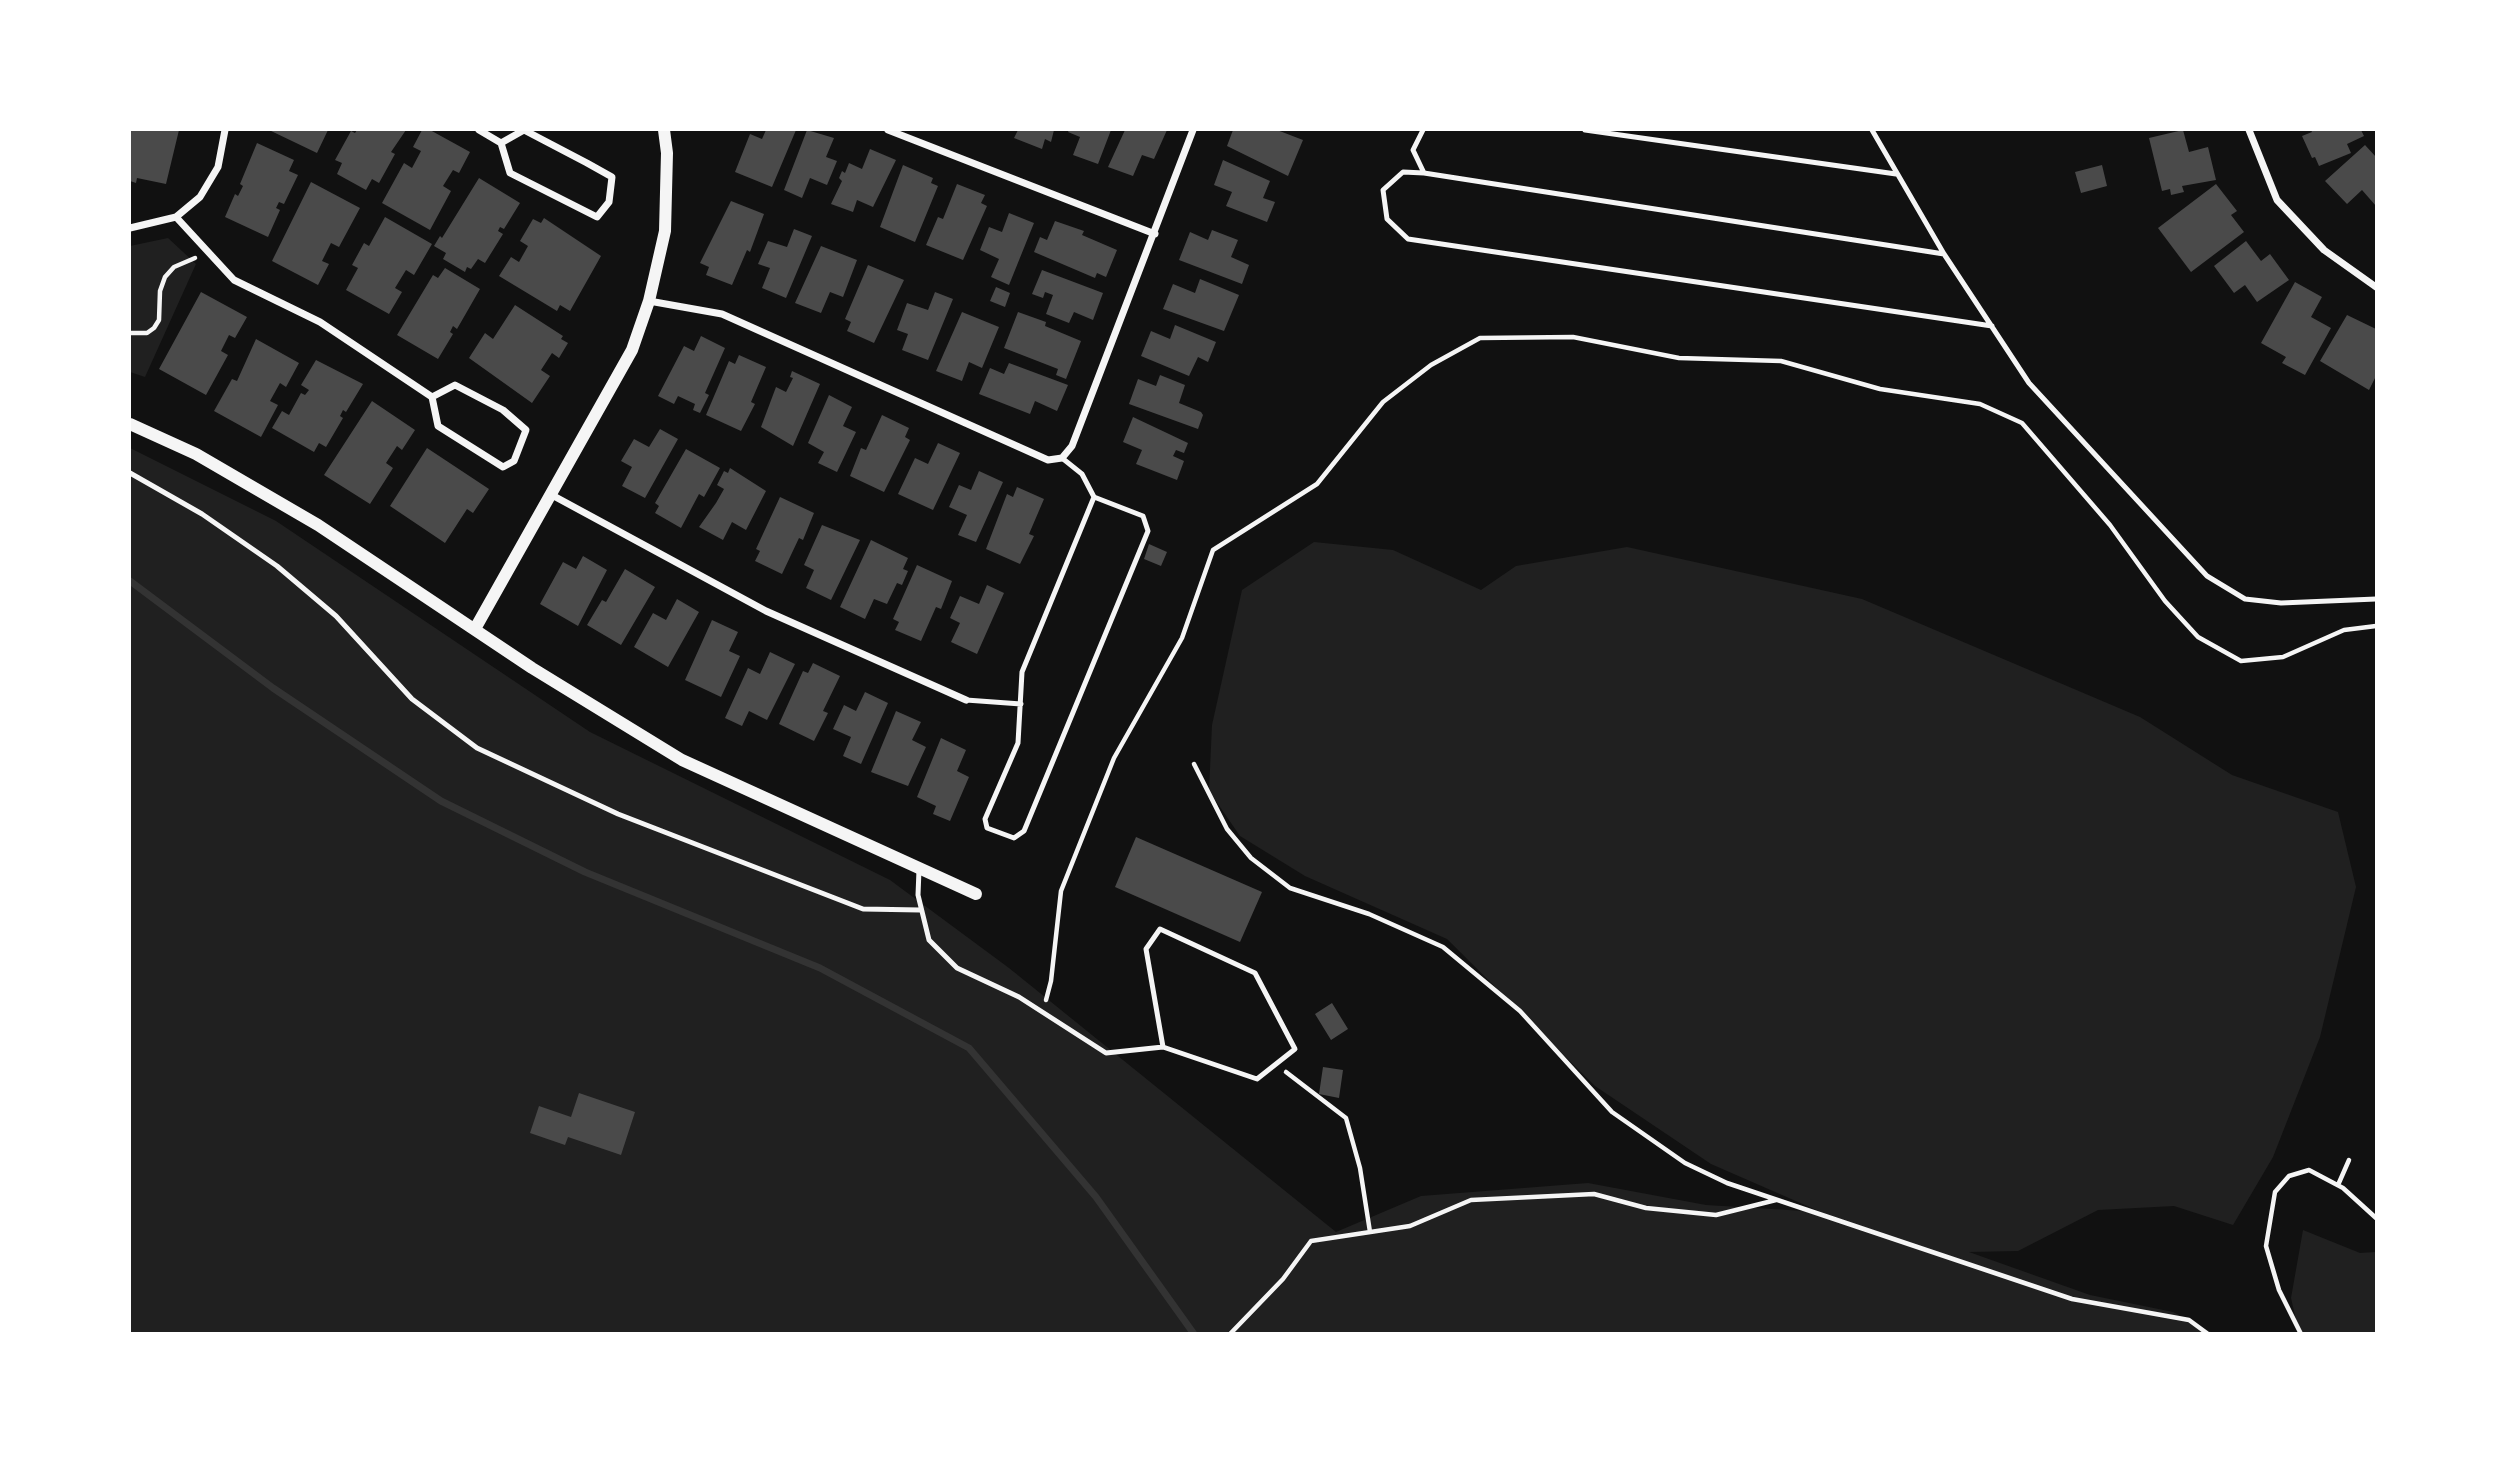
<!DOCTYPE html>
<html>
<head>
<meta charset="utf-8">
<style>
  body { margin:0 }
  #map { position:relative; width:2506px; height:1463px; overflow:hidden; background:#111; font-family:"Golos Text",sans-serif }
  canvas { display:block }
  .frame { position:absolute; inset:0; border:131px solid #fff; pointer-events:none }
</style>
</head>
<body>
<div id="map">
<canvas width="2506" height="1463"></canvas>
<div class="frame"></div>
</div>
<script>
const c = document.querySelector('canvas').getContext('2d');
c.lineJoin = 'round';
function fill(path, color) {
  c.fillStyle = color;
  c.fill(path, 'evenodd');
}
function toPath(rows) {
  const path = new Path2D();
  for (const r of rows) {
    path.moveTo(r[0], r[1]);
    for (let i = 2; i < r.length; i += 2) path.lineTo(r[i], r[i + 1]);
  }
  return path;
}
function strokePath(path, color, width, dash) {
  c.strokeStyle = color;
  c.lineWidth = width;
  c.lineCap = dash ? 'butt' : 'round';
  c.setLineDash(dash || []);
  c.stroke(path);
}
const green = toPath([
  [168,238,196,264,145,377,130,372,130,246],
  [130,448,276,521,590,732,890,880,1009,968,1336,1232,1421,1196,1588,1183,1706,1205,1821,1212,1711,1164,1595,1086,1447,939,1305,876,1240,836,1209,791,1212,725,1242,590,1314,542,1393,550,1481,590,1516,566,1627,547,1862,599,2140,717,2232,775,2338,812,2356,887,2320,1037,2273,1157,2233,1225,2174,1206,2098,1210,2018,1251,1969,1252,2090,1295,2173,1312,2213,1333,130,1333],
  [2303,1230,2360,1253,2376,1252,2376,1333,2299,1333,2291,1298]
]);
const stream = toPath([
  [130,581,273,688,441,801,585,872,820,968,969,1048,1096,1197,1194,1334]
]);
const building = toPath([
  [130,130,179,130,166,184,137,178,136,183,130,181],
  [269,130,328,130,317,153],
  [357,130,406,130,391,152,395,154,379,183,372,179,366,190,337,174,342,163,335,160,351,131,355,133],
  [422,130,430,130,470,152,459,173,453,170,443,186,451,191,430,230,382,203,404,163,412,168,421,151,413,147],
  [766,130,796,130,772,187,735,172,750,134,762,139],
  [807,130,834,138,826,157,837,161,827,185,810,178,802,198,784,190],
  [1018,130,1054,130,1051,142,1045,139,1042,149,1014,138],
  [1069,130,1111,130,1098,164,1073,155,1080,137,1068,132],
  [1125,130,1167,130,1154,159,1142,155,1133,176,1108,167],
  [1233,130,1277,130,1303,140,1288,176,1227,146],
  [2183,130,2189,152,2208,147,2216,180,2182,186,2184,192,2171,195,2170,189,2162,191,2149,138],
  [2311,130,2361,130,2364,136,2347,144,2351,153,2319,166,2315,157,2312,158,2302,136,2312,132],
  [257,143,294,160,289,171,298,175,284,204,279,202,276,208,280,210,268,237,225,217,235,194,238,196,243,186,240,184],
  [2365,145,2376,157,2376,206,2362,190,2347,204,2325,181],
  [870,149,896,160,873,207,857,200,853,212,831,204,842,181,839,178,842,171,845,173,849,163,862,169],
  [1223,160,1270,181,1263,198,1275,202,1267,222,1226,206,1232,192,1214,185],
  [903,165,933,178,931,183,938,186,915,242,880,227],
  [2102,165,2107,186,2081,193,2075,172],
  [479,178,520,203,504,229,500,227,498,231,503,234,485,263,478,259,471,269,467,267,465,272,443,259,446,253,434,246,440,236,442,238],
  [311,182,360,208,339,247,331,243,322,261,329,264,318,285,272,261],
  [957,184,985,195,981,203,987,206,963,260,926,245,938,217,943,219],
  [2216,184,2237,211,2231,215,2244,232,2191,272,2158,228],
  [731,201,764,214,750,252,747,250,732,285,706,275,709,267,700,263],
  [1009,213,1034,223,1009,285,991,277,999,259,980,250,989,227,1002,232],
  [385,217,432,244,414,275,406,270,395,288,402,292,389,314,346,290,358,268,352,265,364,243,369,246],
  [544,218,601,256,570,311,560,305,557,311,499,276,511,257,519,262,528,246,520,241,533,219,541,223],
  [1055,221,1084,231,1082,235,1117,250,1106,277,1097,273,1095,278,1034,252,1040,237,1047,240],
  [794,229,812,236,786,298,762,288,770,268,758,264,768,241,787,247],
  [1212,230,1238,240,1231,257,1249,265,1242,284,1179,260,1190,232,1208,240],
  [2246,241,2261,261,2270,254,2289,280,2257,302,2245,285,2234,293,2214,266],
  [821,246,857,260,843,297,830,292,821,313,795,303],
  [868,265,904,280,874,343,847,331,851,322,845,319],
  [445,268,480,289,457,329,453,326,450,332,453,334,438,359,397,335,433,275,438,278],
  [1042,270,1103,293,1093,320,1074,312,1069,323,1046,314,1053,295,1045,292,1043,298,1032,294],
  [1200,279,1239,295,1224,331,1163,309,1173,284,1195,293],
  [2295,282,2322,297,2311,317,2331,328,2305,375,2282,363,2286,357,2261,343],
  [996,287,1010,293,1005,307,990,301],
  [201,292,247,317,235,338,229,335,221,351,228,355,206,395,159,369],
  [935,292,953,299,928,360,902,350,908,334,897,330,907,303,928,310],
  [515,305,563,336,561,339,568,343,559,358,552,353,541,370,550,376,532,403,469,358,485,333,493,339],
  [962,312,999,327,982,368,969,362,962,381,936,371],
  [1018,312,1046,322,1045,326,1081,341,1066,379,1056,375,1058,369,1004,348],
  [2347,315,2376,329,2376,376,2369,390,2320,361],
  [1175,325,1216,342,1208,362,1198,357,1189,376,1141,356,1151,331,1170,339],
  [701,336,725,348,705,393,709,395,700,413,693,410,695,404,678,396,674,404,658,396,684,346,694,351],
  [256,339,299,363,286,387,280,383,270,401,278,405,261,437,214,411,232,379,237,381],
  [739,355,766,367,751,402,755,404,741,431,706,415,729,361,735,364],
  [316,360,363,384,346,412,343,410,340,416,343,418,326,447,319,443,314,452,272,428,282,411,289,415,301,393,305,395,309,390,301,385],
  [1009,363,1068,385,1057,411,1035,401,1030,414,979,394,990,368,1004,374],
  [792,371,820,384,793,446,761,427,776,387,786,392,793,378,790,377],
  [1160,375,1185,385,1179,403,1201,412,1203,415,1198,429,1129,404,1138,379,1156,386],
  [829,395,852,407,843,426,856,432,837,472,818,463,824,452,808,443],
  [372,401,415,430,402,450,397,446,386,463,393,468,370,504,324,475],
  [882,415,909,428,905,437,910,440,884,492,850,476,861,448,866,450],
  [1133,417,1188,443,1184,453,1176,450,1173,456,1184,461,1177,480,1136,464,1142,450,1123,442],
  [660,429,678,439,645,498,622,486,632,467,621,461,634,439,649,447],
  [938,443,960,453,933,510,898,494,915,458,928,464],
  [427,448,489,489,473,513,467,509,445,543,390,506],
  [686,449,720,468,704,497,699,494,681,528,655,513,659,506,655,503],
  [730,468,766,491,746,530,732,522,723,540,699,527,716,503,724,489,717,485,724,471,728,473],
  [979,471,1003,482,976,542,958,535,967,515,949,507,959,485,971,490],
  [1017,487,1044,499,1029,534,1034,536,1020,564,986,549,1007,494,1013,497],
  [780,497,814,513,803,540,799,538,782,574,755,561,760,551,756,549],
  [822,525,860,540,831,600,806,588,814,570,804,565],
  [871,540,908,558,903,569,908,571,902,585,897,583,887,604,874,599,865,619,840,607],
  [1149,544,1167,552,1161,566,1144,559],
  [583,556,607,570,578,626,540,604,563,562,576,569],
  [917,565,952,581,941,609,936,607,921,641,895,630,899,622,893,619],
  [625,569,655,587,621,645,587,625,602,600,606,602],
  [987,585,1004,593,977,654,951,642,960,623,950,618,960,596,979,604],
  [677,599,699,612,668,667,634,647,653,613,666,620],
  [712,620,738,632,729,651,740,656,721,697,685,680],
  [770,652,795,664,767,720,749,711,742,726,725,718,748,668,760,674],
  [813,663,840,676,823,711,828,713,814,741,779,724,803,671,808,673],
  [865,692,888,703,861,764,843,756,851,737,833,729,844,705,856,711],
  [896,711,921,722,912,740,926,747,908,786,871,772],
  [941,738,966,750,957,771,969,777,950,821,933,814,936,806,917,797],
  [1136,837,1262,892,1240,942,1115,887],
  [1332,1003,1348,1029,1331,1040,1315,1014],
  [1323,1067,1343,1070,1339,1098,1319,1094],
  [579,1093,635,1112,621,1155,568,1137,565,1145,530,1133,539,1106,571,1117]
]);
const path = toPath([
  [130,333,147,333,154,328,159,320,160,291,165,277,174,267,195,258],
  [1194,764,1227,829,1251,858,1290,888,1369,914,1443,947,1520,1011,1612,1112,1685,1163,1727,1183,2072,1299,2189,1320,2208,1334],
  [1046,1000,1051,981,1061,891,1114,758,1182,638,1213,550,1317,484,1383,402,1431,365,1480,338,1573,337,1679,358,1781,361,1880,389,1980,404,2022,423,2110,525,2165,601,2198,637,2241,661,2283,657,2344,630,2376,626],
  [1286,1072,1346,1118,1360,1168,1370,1232],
  [2338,1185,2349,1160],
  [1230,1334,1283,1279,1311,1241,1410,1226,1471,1200,1594,1194,1646,1208,1716,1215,1776,1200],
  [2301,1334,2279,1290,2266,1246,2275,1192,2289,1176,2309,1170,2343,1188,2376,1218]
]);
const service = toPath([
  [1423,130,1413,150,1424,173],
  [1585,130,1896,174],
  [1872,130,1944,254,2029,383,2207,576,2245,599,2281,603,2376,599],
  [1944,254,1424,173,1403,172,1383,190,1387,219,1408,239,1992,326],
  [1062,458,1082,474,1094,497,1143,516,1148,531,1024,831,1014,838,987,828,985,819,1018,743,1022,672,1094,497],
  [130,473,202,514,277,566,336,616,412,699,477,748,618,814,863,909,920,910],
  [966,700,1021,704],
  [919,870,918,895,929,940,957,968,1019,997,1106,1053,1163,1047,1257,1079,1295,1049,1255,973,1160,929,1146,949,1163,1047]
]);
const minor = toPath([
  [479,130,501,143,510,173,597,217,609,202,612,177,587,163,524,130,501,143],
  [888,130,1155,234],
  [2249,130,2277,200,2324,250,2376,287],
  [176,217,234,280,320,322,432,397,438,426,503,467,514,461,526,430,503,410,455,385,432,397],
  [130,228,176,217,200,197,218,167,225,130],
  [649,301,722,314,1048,460,1062,458,1072,446,1193,130],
  [550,494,766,611,966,700]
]);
const tertiary = toPath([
  [130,424,196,454,318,525,532,668,682,760,976,894],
  [476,627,632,350,649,301,665,231,667,153,664,130]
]);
fill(green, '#202020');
strokePath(stream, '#333', 7);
fill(building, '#4a4a4a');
strokePath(path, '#f5f5f5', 4.5);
strokePath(service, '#f5f5f5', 5);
strokePath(minor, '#f5f5f5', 7);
strokePath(tertiary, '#f5f5f5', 12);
</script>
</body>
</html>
